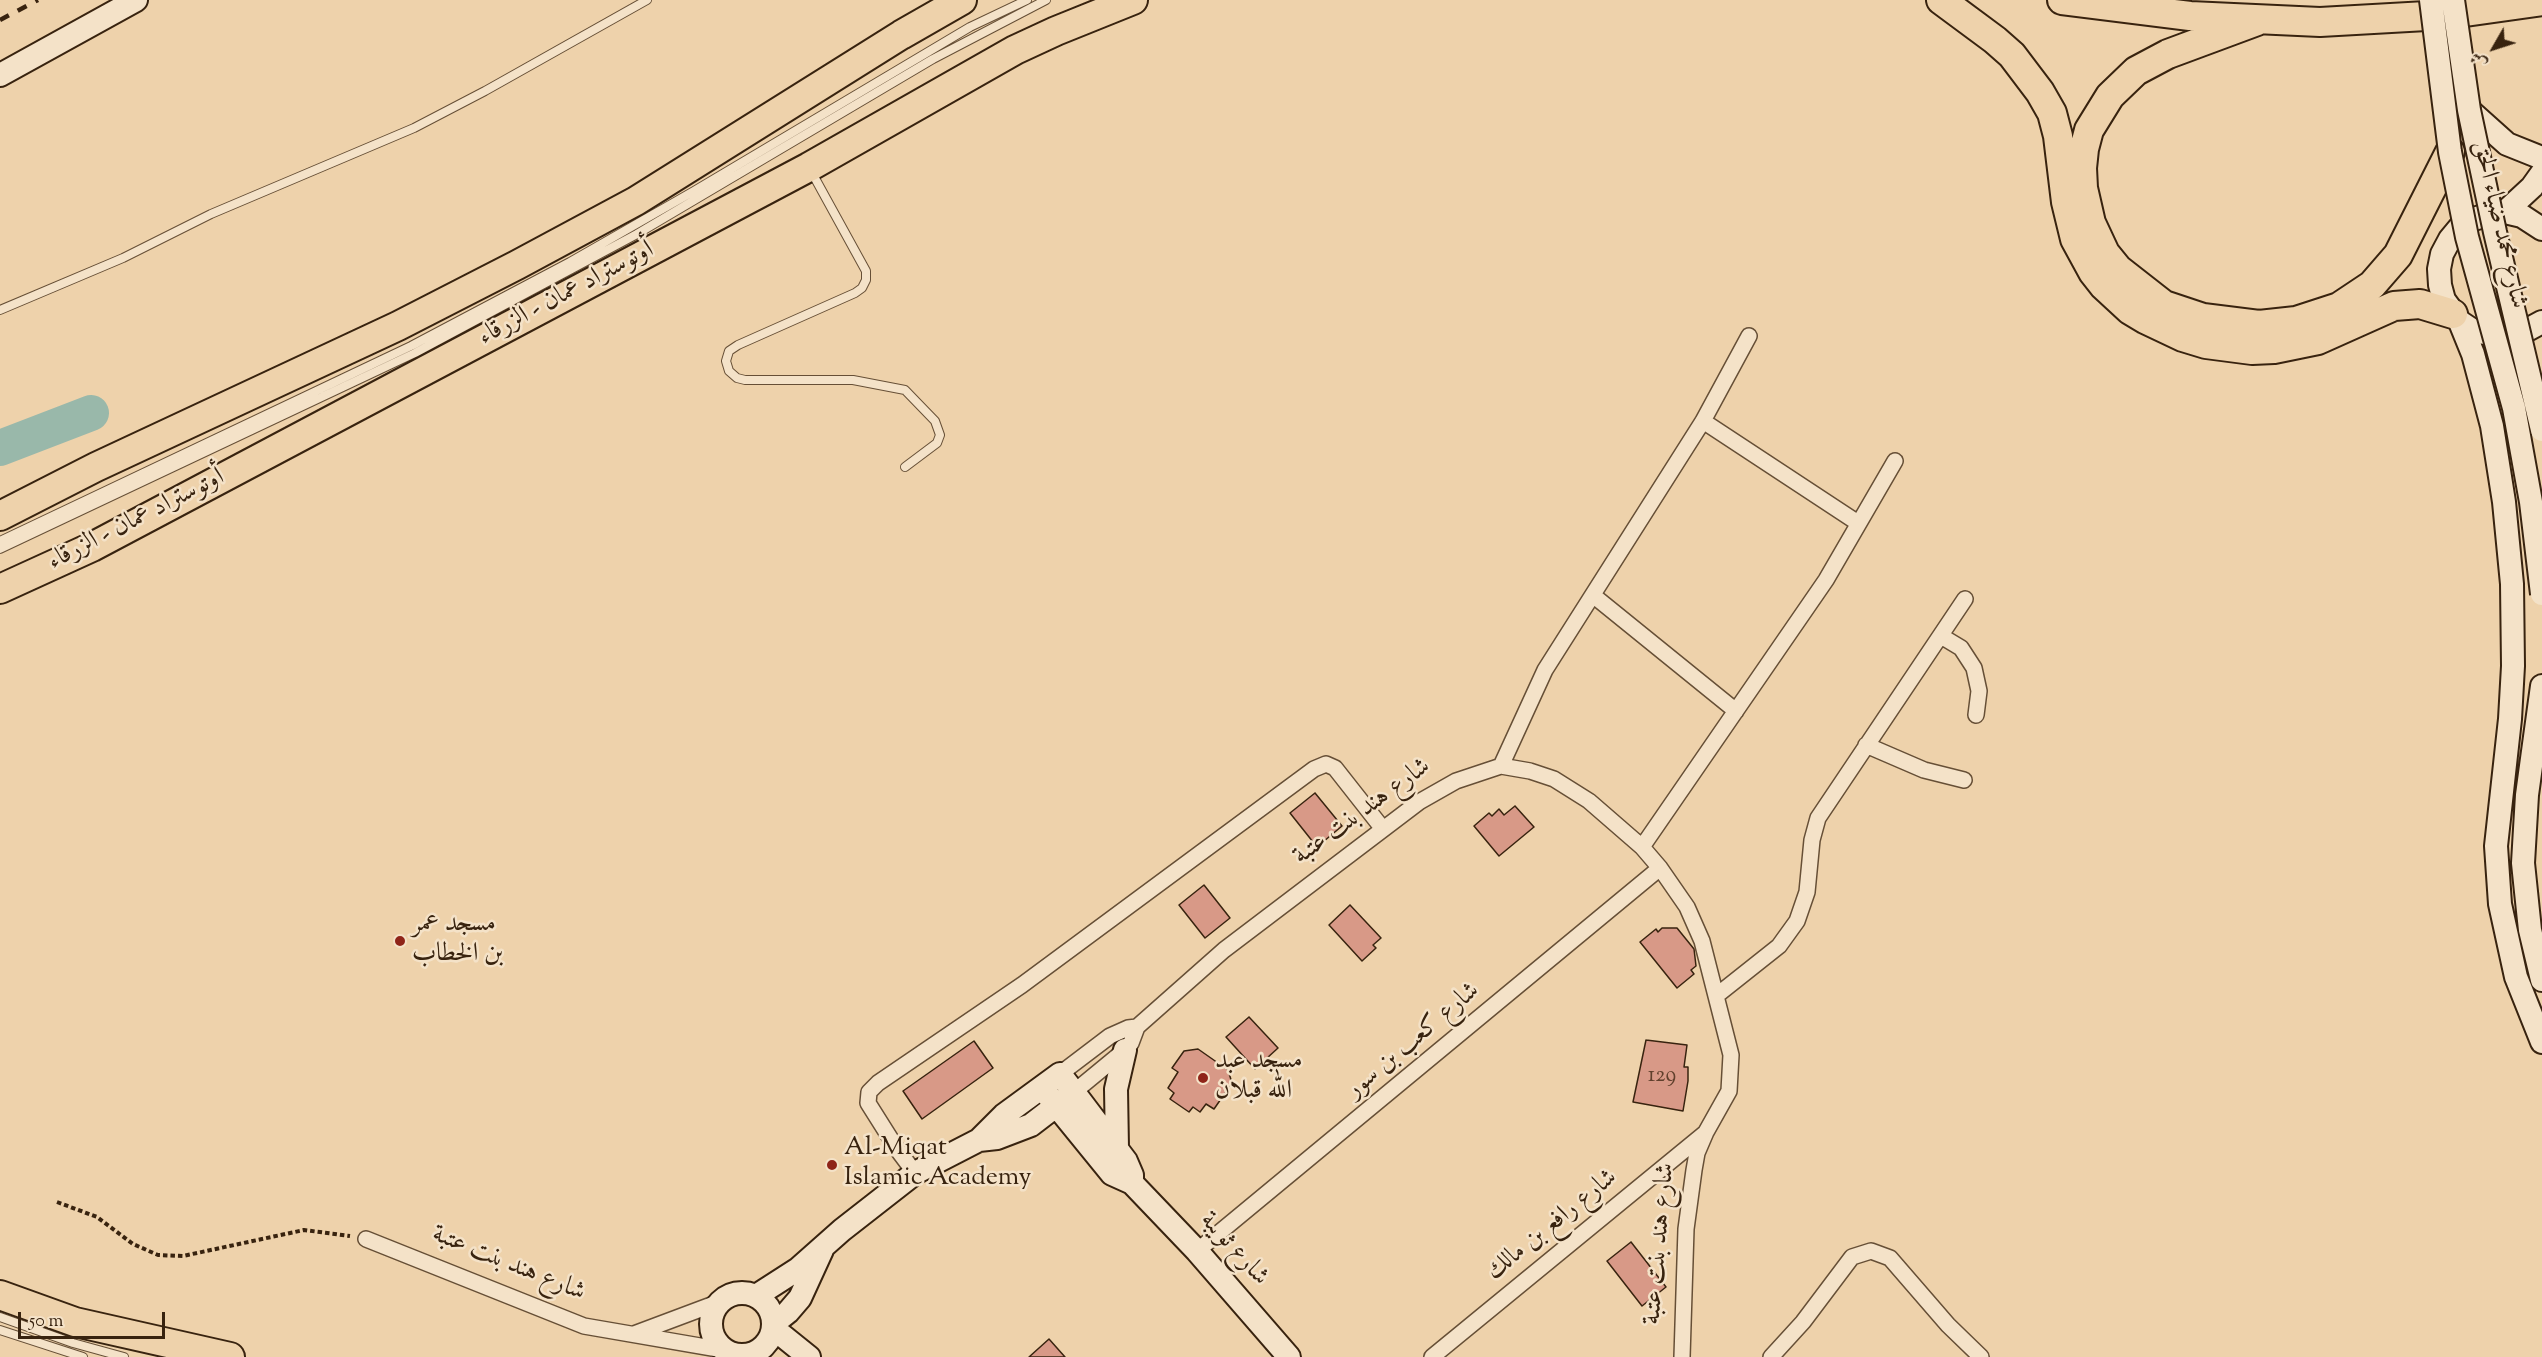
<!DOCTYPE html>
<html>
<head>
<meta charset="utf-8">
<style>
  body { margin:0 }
  #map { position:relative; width:2542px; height:1357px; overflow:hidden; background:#eed2ab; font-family:"Sorts Mill Goudy",Amiri,serif }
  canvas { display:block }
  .north { position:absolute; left:2464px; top:18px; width:60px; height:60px; -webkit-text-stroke:4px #f4e2c8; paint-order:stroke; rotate:231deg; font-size:16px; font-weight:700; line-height:24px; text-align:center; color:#38230f }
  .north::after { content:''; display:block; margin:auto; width:21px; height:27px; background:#38230f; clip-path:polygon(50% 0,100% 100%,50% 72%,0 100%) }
  .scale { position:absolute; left:18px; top:1312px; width:147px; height:27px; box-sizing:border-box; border:3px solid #38230f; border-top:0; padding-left:8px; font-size:18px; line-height:21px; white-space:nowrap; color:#38230f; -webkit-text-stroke:4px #f4e2c8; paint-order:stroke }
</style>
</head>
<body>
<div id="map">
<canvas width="2542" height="1357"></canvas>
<div class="north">ش</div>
<div class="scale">50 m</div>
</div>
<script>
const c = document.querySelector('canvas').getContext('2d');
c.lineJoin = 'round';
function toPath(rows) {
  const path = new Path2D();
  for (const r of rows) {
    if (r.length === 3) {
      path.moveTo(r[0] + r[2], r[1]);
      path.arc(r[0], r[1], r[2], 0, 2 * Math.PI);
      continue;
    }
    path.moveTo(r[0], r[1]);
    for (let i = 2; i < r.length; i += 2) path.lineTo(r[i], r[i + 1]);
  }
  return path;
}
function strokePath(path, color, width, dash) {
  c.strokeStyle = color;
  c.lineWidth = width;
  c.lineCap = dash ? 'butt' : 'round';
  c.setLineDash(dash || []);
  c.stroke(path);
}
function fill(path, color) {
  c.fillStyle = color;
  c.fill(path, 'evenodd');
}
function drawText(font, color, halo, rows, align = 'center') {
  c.font = font + ' "Sorts Mill Goudy",Amiri,serif';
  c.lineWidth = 5;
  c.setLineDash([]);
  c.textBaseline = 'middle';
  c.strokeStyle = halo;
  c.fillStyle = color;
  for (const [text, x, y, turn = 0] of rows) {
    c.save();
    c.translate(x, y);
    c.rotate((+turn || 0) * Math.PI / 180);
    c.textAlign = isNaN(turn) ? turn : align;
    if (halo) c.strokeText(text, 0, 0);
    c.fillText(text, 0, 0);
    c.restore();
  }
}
const river = toPath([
  [0,448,91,413]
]);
const building = toPath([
  [1315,793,1342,826,1317,847,1290,813,1315,793],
  [1515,806,1534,827,1499,856,1474,826,1489,813,1492,816,1499,809,1504,815,1515,806],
  [1204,885,1230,918,1205,938,1179,905,1204,885],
  [1350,905,1381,938,1373,945,1376,948,1362,961,1329,925,1350,905],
  [1662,928,1677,928,1694,949,1696,966,1691,970,1694,974,1677,988,1640,942,1656,929,1658,932,1662,928],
  [1249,1017,1278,1048,1255,1069,1226,1037,1249,1017],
  [1646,1040,1687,1045,1684,1067,1688,1067,1688,1081,1683,1111,1633,1102,1646,1040],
  [974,1041,993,1068,922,1119,903,1091,974,1041],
  [1198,1049,1228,1070,1232,1083,1214,1109,1206,1104,1200,1112,1193,1107,1189,1112,1170,1099,1174,1093,1168,1088,1178,1072,1172,1068,1184,1051,1198,1049],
  [1631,1242,1666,1287,1642,1306,1607,1261,1631,1242],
  [1049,1339,1065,1357,1029,1357,1049,1339]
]);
const path = toPath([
  [57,1202,97,1217,133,1244,158,1255,183,1256,304,1230,350,1236]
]);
const lane = toPath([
  [811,171,866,271,866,280,862,288,855,293,738,345,729,351,726,361,729,371,737,378,745,380,853,380,905,390,935,421,940,435,937,443,905,467],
  [0,310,123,258,211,214,414,128,485,91,647,0],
  [0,541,411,346,570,262,694,191,970,27,1027,0],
  [0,549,415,353,637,234,933,59,1046,0],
  [0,1317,73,1343,124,1357],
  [0,1330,83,1357]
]);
const street = toPath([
  [1703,421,1858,523],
  [1594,596,1736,711],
  [1941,636,1961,648,1974,668,1979,691,1976,715],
  [1866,745,1924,770,1964,780],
  [1501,766,1545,670,1703,421,1749,336],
  [1642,847,1826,580,1895,461],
  [1716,996,1779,946,1797,921,1807,892,1812,840,1818,818,1965,599],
  [1060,1074,1110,1036,1128,1028,1137,1027],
  [1074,1092,1125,1050,1131,1043,1137,1027,1224,950,1419,802,1456,781,1501,766,1530,771,1554,779,1589,801,1642,847,1660,868,1687,907,1702,941,1731,1055,1729,1091,1706,1132,1697,1153,1694,1170,1686,1229,1682,1357],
  [915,1173,897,1149,868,1103,869,1092,878,1083,1022,985,1314,769,1326,764,1335,768,1383,829],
  [366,1239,584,1326,729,1351],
  [1197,1251,1660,868],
  [634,1334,722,1301],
  [1432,1357,1704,1134],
  [1771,1357,1803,1322,1852,1257,1871,1251,1890,1258,1948,1325,1981,1357]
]);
const secondary = toPath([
  [0,75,136,0],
  [2469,110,2507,144,2542,158],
  [2505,212,2532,187,2542,173],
  [2542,229,2522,216,2505,212,2489,214,2474,219,2460,227,2450,239,2442,254,2439,269,2440,285,2444,300,2460,322,2472,330,2502,337,2516,336,2542,322],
  [2460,322,2473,354,2492,426,2504,502,2512,584,2513,666,2510,719,2496,846,2500,904,2516,977,2542,1042],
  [2542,686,2527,795,2523,863,2530,930,2542,980],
  [1042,1088,1112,1174,1132,1183,1197,1251,1289,1357],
  [979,1140,1004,1115,1060,1074,1126,1161,1132,1175,1132,1183],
  [1117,1148,1116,1089,1125,1050],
  [742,1324,31],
  [756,1296,798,1269,842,1230,915,1173,979,1140,997,1138,1031,1125,1074,1092],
  [773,1324,788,1312,800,1298,822,1250],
  [773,1328,809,1357]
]);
const highway = toPath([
  [1941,0,1995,40,2012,55,2040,92,2052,113,2058,136,2066,202,2075,239,2093,272,2104,286,2130,310,2145,319,2183,337,2206,344,2252,350,2274,349,2318,340,2394,306,2420,304,2453,314],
  [2062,0,2190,16,2320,22,2444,15,2542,1],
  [2257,21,2168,54,2136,71,2110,96,2089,130,2084,149,2082,168,2083,188,2091,223,2105,253,2118,269,2164,305,2203,318,2259,325,2296,321,2339,307,2372,285,2398,255,2450,152],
  [0,516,96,467,398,326,517,265,636,201,901,35,962,0],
  [0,589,92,547,809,167,1015,50,1056,31,1133,0],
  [0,1295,75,1322,230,1357]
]);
const rail = toPath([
  [0,20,38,0]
]);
const secondaryBridge = toPath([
  [2431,0,2450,152,2467,237,2514,408,2531,502,2542,594],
  [2453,0,2469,110,2495,232,2542,430]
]);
const markers = [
  [400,941,6,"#8f2418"],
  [1203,1078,6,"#8f2418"],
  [832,1165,6,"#8f2418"]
];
const numberNames = [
  ["129",1662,1077]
];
const streetNames = [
  ["شارع محمد ضياء الحق",2498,225,77],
  ["أوتوستراد عمان - الزرقاء",567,295,-28],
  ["أوتوستراد عمان - الزرقاء",137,521,-27],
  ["شارع هند بنت عتبة",1363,813,-36],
  ["شارع كعب بن سور",1414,1042,-40],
  ["شارع رافع بن مالك",1553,1226,-39],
  ["شارع هند بنت عتبة",1661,1244,-85],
  ["شارع ثويبة",1233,1250,48],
  ["شارع هند بنت عتبة",508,1265,22]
];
const poiNames = [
  ["مسجد عمر",412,926],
  ["بن الخطاب",412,956],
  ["مسجد عبد",1215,1063],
  ["الله قبلان",1215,1093],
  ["Al-Miqat",844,1150],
  ["Islamic Academy",844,1180]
];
strokePath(river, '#99b8aa', 36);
fill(building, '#d89987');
strokePath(building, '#38230f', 1.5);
strokePath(lane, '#664f36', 10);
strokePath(street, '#664f36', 18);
strokePath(secondary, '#38230f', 26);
strokePath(highway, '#38230f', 32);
strokePath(path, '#38230f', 4, [4.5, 3]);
strokePath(lane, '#f4e2c8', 8);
strokePath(street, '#f4e2c8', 15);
strokePath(secondary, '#f4e2c8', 22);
strokePath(highway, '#eed2ab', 28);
strokePath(rail, '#38230f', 4.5, [10, 10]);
strokePath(secondaryBridge, '#38230f', 26, []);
strokePath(secondaryBridge, '#f4e2c8', 22);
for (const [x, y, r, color] of markers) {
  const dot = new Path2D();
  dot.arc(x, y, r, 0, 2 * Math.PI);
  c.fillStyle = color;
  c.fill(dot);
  strokePath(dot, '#f4e2c8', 2);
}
drawText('22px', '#60402d', null, numberNames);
drawText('26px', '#38230f', '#f4e2c8', streetNames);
drawText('26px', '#38230f', '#f4e2c8', poiNames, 'left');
</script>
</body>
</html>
